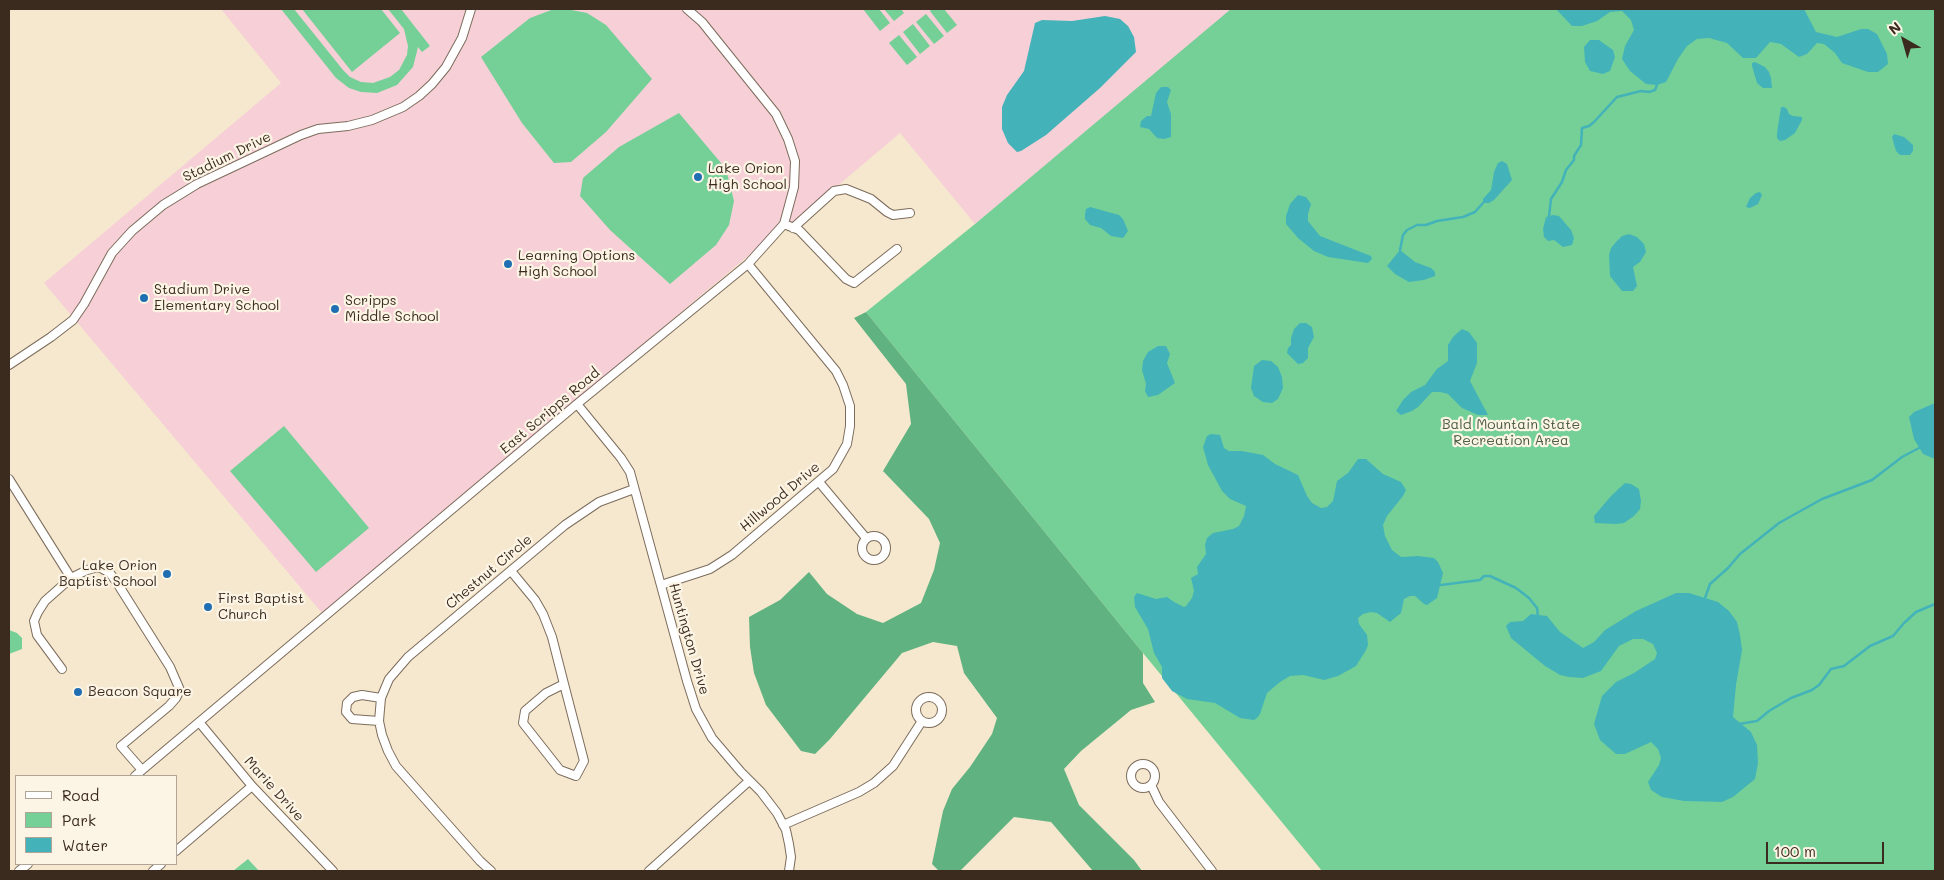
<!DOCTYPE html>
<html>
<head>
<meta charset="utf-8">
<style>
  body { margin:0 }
  #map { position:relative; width:1944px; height:880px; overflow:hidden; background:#f6e8ce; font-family:Mali,sans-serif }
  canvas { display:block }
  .frame { position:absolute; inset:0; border:10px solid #3b2a1e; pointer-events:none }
  .legend { position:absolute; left:15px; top:775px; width:162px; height:90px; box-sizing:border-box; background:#fcf5e5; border:1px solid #afa495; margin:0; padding:6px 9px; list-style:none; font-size:15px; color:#3b2a1e }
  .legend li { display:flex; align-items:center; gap:10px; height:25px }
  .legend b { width:25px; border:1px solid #afa495 }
  .north { position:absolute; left:1879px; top:15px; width:50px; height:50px; -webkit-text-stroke:4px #fcf5e5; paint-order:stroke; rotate:322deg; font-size:14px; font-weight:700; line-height:20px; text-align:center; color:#3b2a1e }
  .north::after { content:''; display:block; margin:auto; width:18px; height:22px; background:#3b2a1e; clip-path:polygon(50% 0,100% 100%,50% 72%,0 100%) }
  .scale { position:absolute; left:1766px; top:842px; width:118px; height:22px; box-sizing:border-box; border:2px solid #3b2a1e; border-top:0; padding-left:6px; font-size:15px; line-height:18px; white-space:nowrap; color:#3b2a1e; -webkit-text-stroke:4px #fcf5e5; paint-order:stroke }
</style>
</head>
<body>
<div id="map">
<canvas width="1944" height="880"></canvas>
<div class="frame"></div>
<ul class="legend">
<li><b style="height:6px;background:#fff"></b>Road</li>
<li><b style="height:14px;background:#75d097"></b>Park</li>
<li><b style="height:14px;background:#43b3b9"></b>Water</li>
</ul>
<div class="north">N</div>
<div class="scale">100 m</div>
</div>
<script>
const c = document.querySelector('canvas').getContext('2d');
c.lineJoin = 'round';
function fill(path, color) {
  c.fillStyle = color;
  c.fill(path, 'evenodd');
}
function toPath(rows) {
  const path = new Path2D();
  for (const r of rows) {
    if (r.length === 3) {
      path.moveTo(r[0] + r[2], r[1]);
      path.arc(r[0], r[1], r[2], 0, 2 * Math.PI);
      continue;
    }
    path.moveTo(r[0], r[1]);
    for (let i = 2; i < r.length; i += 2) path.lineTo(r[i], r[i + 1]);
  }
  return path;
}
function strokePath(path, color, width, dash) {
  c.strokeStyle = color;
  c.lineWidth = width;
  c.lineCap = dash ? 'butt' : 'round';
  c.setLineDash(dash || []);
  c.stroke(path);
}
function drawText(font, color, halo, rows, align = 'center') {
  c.font = font + ' Mali,sans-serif';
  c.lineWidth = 4.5;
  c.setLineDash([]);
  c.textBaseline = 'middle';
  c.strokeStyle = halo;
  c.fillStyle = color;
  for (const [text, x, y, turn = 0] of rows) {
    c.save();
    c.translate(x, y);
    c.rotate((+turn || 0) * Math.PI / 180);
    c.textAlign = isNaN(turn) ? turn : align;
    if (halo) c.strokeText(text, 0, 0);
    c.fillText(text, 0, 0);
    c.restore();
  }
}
const built = toPath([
  [221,9,1231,9,1232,10,975,224,900,133,795,222,766,241,322,613,44,283,281,83]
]);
const green = toPath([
  [281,9,294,9,343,70,350,77,361,82,373,83,390,77,399,70,407,55,408,46,404,29,388,9,401,9,430,46,422,52,418,47,413,67,397,85,377,93,361,92,349,88,336,78],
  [302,9,381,9,400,33,352,72],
  [554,9,566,9,587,13,606,25,652,79,606,132,571,162,554,163,522,123,481,57,530,18],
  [863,9,879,9,890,23,880,31],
  [884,9,901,9,904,13,894,21],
  [932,9,944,9,957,25,947,33,930,11],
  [1231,9,1935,9,1935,871,1322,871,1143,653,866,312,975,224],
  [926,14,944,36,934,44,916,22],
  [913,24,930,46,920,54,903,32],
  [899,35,917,57,907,65,889,43],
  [679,113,721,163,727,173,734,201,729,225,716,245,670,284,610,230,580,196,583,178,619,147],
  [284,426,369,528,316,572,230,471],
  [9,630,17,633,22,638,22,649,9,654],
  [248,859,259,871,233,871]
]);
const forest = toPath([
  [866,312,1143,653,1143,683,1155,702,1131,710,1081,751,1064,769,1079,805,1134,860,1142,871,1093,871,1051,822,1014,817,960,871,939,871,932,864,943,811,952,789,970,767,992,734,997,718,964,673,957,646,933,642,902,653,830,739,815,754,801,751,766,705,754,673,750,647,749,617,780,600,809,572,827,594,857,614,883,623,921,603,934,570,940,543,929,519,883,471,911,424,906,384,854,318]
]);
const water = toPath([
  [1556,9,1804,9,1816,32,1837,37,1861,29,1868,29,1877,34,1887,54,1888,64,1878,72,1868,72,1842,63,1835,53,1824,44,1817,43,1807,54,1799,57,1781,44,1770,42,1756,58,1743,58,1727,43,1709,38,1697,39,1687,46,1678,59,1666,82,1657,85,1646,84,1630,71,1622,59,1625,46,1634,30,1631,20,1622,11,1610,12,1597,21,1582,26,1572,26],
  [1105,16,1120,19,1128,26,1134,37,1136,52,1100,88,1046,135,1021,151,1017,152,1008,143,1002,129,1002,107,1007,95,1024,71,1035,23,1042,20,1072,21],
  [1590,40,1599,40,1613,50,1615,57,1610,71,1603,74,1590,71,1585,62,1584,47],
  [1755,62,1765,67,1769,72,1771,78,1772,88,1763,88,1757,83,1752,66,1752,63],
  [1161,87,1168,87,1171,90,1167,102,1171,114,1171,137,1164,139,1157,138,1149,129,1140,127,1141,121,1147,116,1151,116,1156,93],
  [1781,107,1784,107,1787,109,1789,114,1793,116,1802,117,1802,120,1795,133,1785,140,1780,141,1777,138,1777,133],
  [1894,134,1904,137,1913,145,1913,151,1910,155,1900,155,1896,151,1892,137],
  [1502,161,1507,164,1512,180,1494,200,1489,203,1483,203,1483,199,1491,190,1494,172,1498,163],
  [1760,192,1762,195,1758,204,1750,208,1746,207,1750,198,1756,193],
  [1298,195,1306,197,1311,204,1308,214,1308,221,1320,236,1371,256,1372,259,1368,263,1328,257,1314,251,1298,238,1286,224,1286,216,1290,204],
  [1090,207,1119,215,1123,219,1128,231,1123,238,1111,236,1101,228,1090,225,1085,219,1085,214,1086,209],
  [1553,215,1559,216,1571,230,1574,238,1572,245,1563,247,1554,240,1548,241,1544,237,1543,229,1546,217],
  [1629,234,1637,237,1644,244,1646,252,1640,262,1633,267,1637,286,1633,291,1622,291,1610,276,1609,255,1611,248,1616,242,1622,236],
  [1400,250,1415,262,1431,268,1435,272,1435,276,1424,280,1409,282,1395,274,1387,266],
  [1300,323,1306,323,1312,327,1314,337,1308,348,1308,358,1303,363,1298,364,1287,353,1288,348,1291,345,1291,338,1294,329],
  [1462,329,1469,332,1477,343,1477,363,1470,381,1488,415,1478,415,1462,408,1448,394,1440,392,1432,392,1418,407,1412,411,1401,415,1396,411,1403,400,1411,392,1425,385,1437,369,1448,361,1448,345,1453,337],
  [1158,346,1166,346,1170,354,1167,363,1175,383,1158,395,1148,397,1145,391,1146,384,1142,370,1143,361,1148,352],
  [1262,360,1271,361,1278,367,1282,377,1283,388,1278,399,1272,403,1263,402,1254,396,1251,388,1254,366],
  [1935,403,1935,459,1923,454,1914,439,1909,417,1914,412],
  [1211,434,1220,435,1224,448,1229,451,1242,451,1263,455,1275,464,1298,475,1307,496,1312,503,1321,508,1327,507,1333,501,1337,481,1348,473,1358,459,1366,459,1383,474,1401,482,1406,490,1403,496,1387,516,1383,525,1385,536,1392,550,1401,557,1418,556,1434,558,1438,562,1443,573,1437,598,1427,605,1424,604,1415,596,1410,596,1404,599,1401,613,1390,622,1377,613,1371,612,1363,614,1358,618,1359,624,1367,635,1368,645,1366,650,1356,666,1338,676,1324,680,1303,675,1290,676,1280,682,1267,693,1260,714,1257,718,1254,720,1240,718,1215,703,1187,699,1172,691,1162,678,1162,667,1154,653,1148,629,1135,607,1134,597,1137,593,1156,599,1167,597,1174,602,1184,607,1186,606,1192,598,1194,591,1191,578,1198,574,1197,567,1206,554,1205,545,1207,538,1213,533,1233,529,1239,526,1244,516,1246,506,1230,499,1222,491,1208,465,1203,447,1207,436],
  [1625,483,1631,484,1639,489,1641,501,1640,509,1634,516,1624,523,1616,524,1595,523,1594,516,1611,496],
  [1676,593,1689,593,1718,602,1729,611,1737,622,1740,635,1742,650,1736,685,1733,717,1751,732,1757,745,1758,763,1755,779,1733,797,1722,802,1684,801,1662,797,1651,790,1648,782,1659,765,1661,758,1658,749,1651,742,1625,754,1616,754,1600,740,1594,724,1602,696,1616,682,1634,673,1655,659,1657,653,1653,644,1643,639,1633,639,1619,646,1601,671,1583,678,1569,677,1560,675,1545,666,1511,638,1506,626,1510,622,1523,621,1531,614,1547,616,1560,632,1583,648,1594,642,1605,630,1636,611]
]);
const stream = toPath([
  [1549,216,1551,199,1562,182,1566,170,1574,160,1574,156,1581,145,1582,128,1589,126,1594,122,1617,97,1641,91,1649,92,1655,90,1657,85],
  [1400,250,1403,235,1407,230,1417,225,1426,225,1437,221,1463,217,1475,212,1483,203],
  [1441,585,1480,580,1484,576,1490,576,1516,588,1529,598,1537,608,1538,617],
  [1705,598,1710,584,1728,568,1740,554,1779,523,1822,499,1872,480,1902,457,1919,448],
  [1739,724,1757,721,1769,711,1791,698,1812,690,1819,685,1831,669,1844,666,1870,646,1893,636,1904,623,1916,612,1935,604]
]);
const minor = toPath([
  [784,224,799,230,846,279,854,283,897,249],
  [793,228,834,191,846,189,871,199,887,212,893,215,910,213],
  [9,365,51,337,73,320,84,304,112,253,132,231,163,205,197,184,301,135,318,129,348,126,372,120,403,107,419,96,432,84,446,67,462,38,471,9],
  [577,404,621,458,630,472,687,681,696,709,712,738,741,772,761,792,777,813,786,830,789,844,791,857,789,871],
  [9,479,71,578],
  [819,482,866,538],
  [874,548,12],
  [511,571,535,600,543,614,552,637,564,684,546,693,525,711,523,723,560,770,576,776,584,761,564,684],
  [661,585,710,569,732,555,833,469,847,444,850,426,850,406,843,385,836,371,748,264],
  [62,669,37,635,34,621,38,612,45,601,71,578,87,570,99,567,110,573,119,586,170,667,180,690,176,698,169,706,121,746,142,770],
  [929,710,13],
  [379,721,352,719,346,712,347,703,353,697,362,695,381,698],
  [199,722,252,786,333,871],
  [1143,776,12],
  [135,776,577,404,748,264,784,224,794,187,795,161,788,139,776,114,702,22,687,9],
  [1151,785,1159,802,1212,871],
  [783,825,859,792,874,783,893,766,922,721],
  [176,851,252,786],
  [19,871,28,864],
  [153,871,161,864],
  [491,871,480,861,396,766,388,751,382,735,379,721,381,698,389,679,408,657,565,525,599,502,634,489],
  [649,871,749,781]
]);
const markers = [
  [698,177,5,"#1f6fb2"],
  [508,264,5,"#1f6fb2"],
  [144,298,5,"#1f6fb2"],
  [335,309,5,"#1f6fb2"],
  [167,574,5,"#1f6fb2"],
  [208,607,5,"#1f6fb2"],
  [78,692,5,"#1f6fb2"]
];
const streetNames = [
  ["Stadium Drive",227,157,-26],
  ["East Scripps Road",550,411,-40],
  ["Hillwood Drive",780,497,-40],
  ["Chestnut Circle",489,572,-40],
  ["Huntington Drive",689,639,74],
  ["Marie Drive",274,789,48]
];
const poiNames = [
  ["Lake Orion",708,169],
  ["High School",708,185],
  ["Learning Options",518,256],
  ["High School",518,272],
  ["Stadium Drive",154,290],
  ["Elementary School",154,306],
  ["Scripps",345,301],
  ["Middle School",345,317],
  ["Lake Orion",157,566,"right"],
  ["Baptist School",157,582,"right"],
  ["First Baptist",218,599],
  ["Church",218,615],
  ["Beacon Square",88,692]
];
const parkNames = [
  ["Bald Mountain State",1511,425],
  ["Recreation Area",1511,441]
];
fill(built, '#f6cfd7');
fill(green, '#75d097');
fill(forest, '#60b280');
fill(water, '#43b3b9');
strokePath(stream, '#43b3b9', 2.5);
strokePath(minor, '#7c6c5c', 10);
strokePath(minor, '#fff', 8);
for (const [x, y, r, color] of markers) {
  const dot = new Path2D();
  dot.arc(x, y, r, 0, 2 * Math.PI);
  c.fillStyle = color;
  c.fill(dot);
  strokePath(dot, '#fcf5e5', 2);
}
drawText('14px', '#3b2a1e', '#fcf5e5', streetNames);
drawText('14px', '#3b2a1e', '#fcf5e5', poiNames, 'left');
drawText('14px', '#4c5c42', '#fcf5e5', parkNames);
</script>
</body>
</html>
